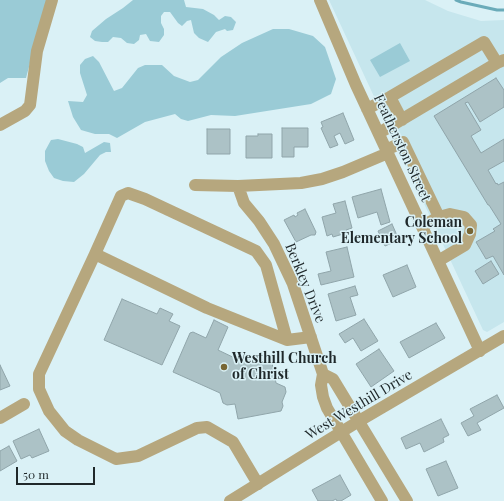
<!DOCTYPE html>
<html>
<head>
<meta charset="utf-8">
<style>
  body { margin:0 }
  #map { position:relative; width:504px; height:501px; overflow:hidden; background:#daf1f6; font-family:"Playfair Display",serif }
  canvas { display:block }
  .scale { position:absolute; left:16px; top:467px; width:79px; height:18px; box-sizing:border-box; border:2px solid #1f282a; border-top:0; padding-left:5px; font-size:12px; line-height:14px; white-space:nowrap; color:#1f282a; -webkit-text-stroke:3px #daf1f6; paint-order:stroke }
</style>
</head>
<body>
<div id="map">
<canvas width="504" height="501"></canvas>
<div class="scale">50 m</div>
</div>
<script>
const c = document.querySelector('canvas').getContext('2d');
c.lineJoin = 'round';
function fill(path, color) {
  c.fillStyle = color;
  c.fill(path, 'evenodd');
}
function toPath(rows) {
  const path = new Path2D();
  for (const r of rows) {
    path.moveTo(r[0], r[1]);
    for (let i = 2; i < r.length; i += 2) path.lineTo(r[i], r[i + 1]);
  }
  return path;
}
function strokePath(path, color, width, dash) {
  c.strokeStyle = color;
  c.lineWidth = width;
  c.lineCap = dash ? 'butt' : 'round';
  c.setLineDash(dash || []);
  c.stroke(path);
}
function drawText(font, color, halo, rows, align = 'center') {
  c.font = font + ' "Playfair Display",serif';
  c.lineWidth = 3;
  c.setLineDash([]);
  c.textBaseline = 'middle';
  c.strokeStyle = halo;
  c.fillStyle = color;
  for (const [text, x, y, turn = 0] of rows) {
    c.save();
    c.translate(x, y);
    c.rotate((+turn || 0) * Math.PI / 180);
    c.textAlign = isNaN(turn) ? turn : align;
    if (halo) c.strokeText(text, 0, 0);
    c.fillText(text, 0, 0);
    c.restore();
  }
}
const built = toPath([
  [329,0,425,0,448,11,481,21,504,20,504,322,487,332,483,330]
]);
const green = toPath([
  [0,0,47,0,26,78,8,78,0,83],
  [133,0,184,0,186,7,203,9,214,15,219,20,225,16,231,17,236,22,233,30,227,31,225,29,216,32,208,42,199,38,194,33,191,20,187,21,182,26,178,23,170,12,164,12,161,16,161,23,164,29,164,35,159,42,150,41,146,34,140,35,139,40,134,44,127,43,121,38,113,37,108,42,102,42,95,41,90,37,92,31,106,19,123,8],
  [273,29,289,29,313,36,325,47,336,79,331,94,311,104,235,116,211,115,188,121,181,119,175,114,145,122,117,138,109,134,95,134,81,130,73,117,68,101,83,102,87,95,80,73,80,65,85,59,93,56,99,62,114,91,122,88,138,68,145,65,162,65,174,76,190,82,198,80,221,57,242,43],
  [400,43,410,61,380,77,370,60],
  [58,139,77,144,83,147,85,153,104,142,110,143,111,152,106,152,100,155,84,174,74,182,63,181,54,178,49,171,45,161,45,151,51,140]
]);
const stream = toPath([
  [456,0,461,2,497,10,504,10]
]);
const building = toPath([
  [496,78,504,90,504,107,480,122,468,102,465,103,481,130,471,136,481,153,504,139,504,161,488,170,496,184,497,183,498,185,504,182,504,275,493,256,486,259,476,242,495,231,493,229,501,224,489,205,488,205,434,116,496,78],
  [343,113,354,140,345,144,340,133,334,136,338,145,330,148,321,128,323,127,321,122,343,113],
  [282,128,308,128,308,147,294,147,294,157,282,157,282,128],
  [207,129,230,129,230,154,207,154,207,129],
  [258,134,272,134,272,158,246,158,246,136,258,136,258,134],
  [381,189,390,222,381,225,377,212,358,218,352,197,381,189],
  [345,201,352,228,346,230,347,231,343,232,343,234,333,237,332,234,327,236,322,217,336,213,333,204,345,201],
  [305,209,316,232,315,235,311,235,296,242,284,220,294,215,295,217,298,215,297,213,305,209],
  [392,224,399,240,385,246,378,231,392,224],
  [347,247,354,277,321,285,318,274,331,271,326,252,347,247],
  [491,261,499,274,483,284,475,271,491,261],
  [407,265,416,287,393,297,383,275,407,265],
  [355,286,358,295,350,297,356,315,336,321,328,294,355,286],
  [122,299,157,314,160,308,173,314,169,321,180,326,162,365,104,340,122,299],
  [364,319,378,341,361,351,353,338,345,343,339,334,364,319],
  [214,320,228,327,218,350,241,361,244,354,258,361,271,358,276,383,285,387,286,392,282,402,283,406,281,411,238,419,235,404,227,405,223,403,220,393,173,372,190,333,193,332,206,338,214,320],
  [436,323,445,338,409,358,400,342,436,323],
  [379,349,394,371,371,387,356,364,379,349],
  [0,365,10,386,0,390,0,365],
  [497,395,504,408,477,423,481,430,468,436,461,423,474,416,470,409,497,395],
  [441,419,449,435,443,438,444,442,424,452,420,443,406,449,401,438,441,419],
  [39,429,49,451,32,458,30,455,21,459,13,441,39,429],
  [9,446,17,461,0,471,0,451,9,446],
  [446,461,458,488,438,496,426,469,446,461],
  [340,475,351,495,341,501,337,501,336,499,332,501,318,501,312,490,340,475]
]);
const minor = toPath([
  [320,0,356,85,480,351],
  [390,97,402,120],
  [367,109,390,97,484,42,497,63],
  [0,125,25,111,30,105,37,51,52,0],
  [379,133,497,63,504,60],
  [386,150,403,142,439,217,422,226],
  [195,185,238,186,301,183,322,179,343,172,388,153],
  [238,186,244,203,259,221,274,244,293,284,323,374,321,385,323,397,327,408,382,501],
  [95,254,39,374,39,389,49,411,65,431,78,440,116,459,138,456,197,428,207,427,233,442,258,484],
  [438,261,465,245,470,234,471,225,464,217,450,214,439,217],
  [287,340,266,265,256,251,145,199,128,193,121,196,95,254,207,308,287,340,311,337],
  [323,374,333,379,407,501],
  [0,418,24,404],
  [230,501,359,421,504,336]
]);
const markers = [
  [470,231,4,"#786634"],
  [224,367,4,"#786634"]
];
const streetNames = [
  ["Featherston Street",402,148,65],
  ["Berkley Drive",305,283,68],
  ["West Westhill Drive",359,405,-31]
];
const poiNames = [
  ["Coleman",462,223],
  ["Elementary School",462,239],
  ["Westhill Church",232,359,"left"],
  ["of Christ",232,375,"left"]
];
fill(built, '#c6e6ed');
fill(green, '#9acbd6');
strokePath(stream, '#6aabb9', 3);
fill(building, '#acc2c6');
strokePath(building, '#90a5aa', 1);
strokePath(minor, '#b6a77e', 12);
for (const [x, y, r, color] of markers) {
  const dot = new Path2D();
  dot.arc(x, y, r, 0, 2 * Math.PI);
  c.fillStyle = color;
  c.fill(dot);
  strokePath(dot, '#daf1f6', 1.5);
}
drawText('14px', '#1f282a', '#daf1f6', streetNames);
drawText('bold 14px', '#1f282a', '#daf1f6', poiNames, 'right');
</script>
</body>
</html>
